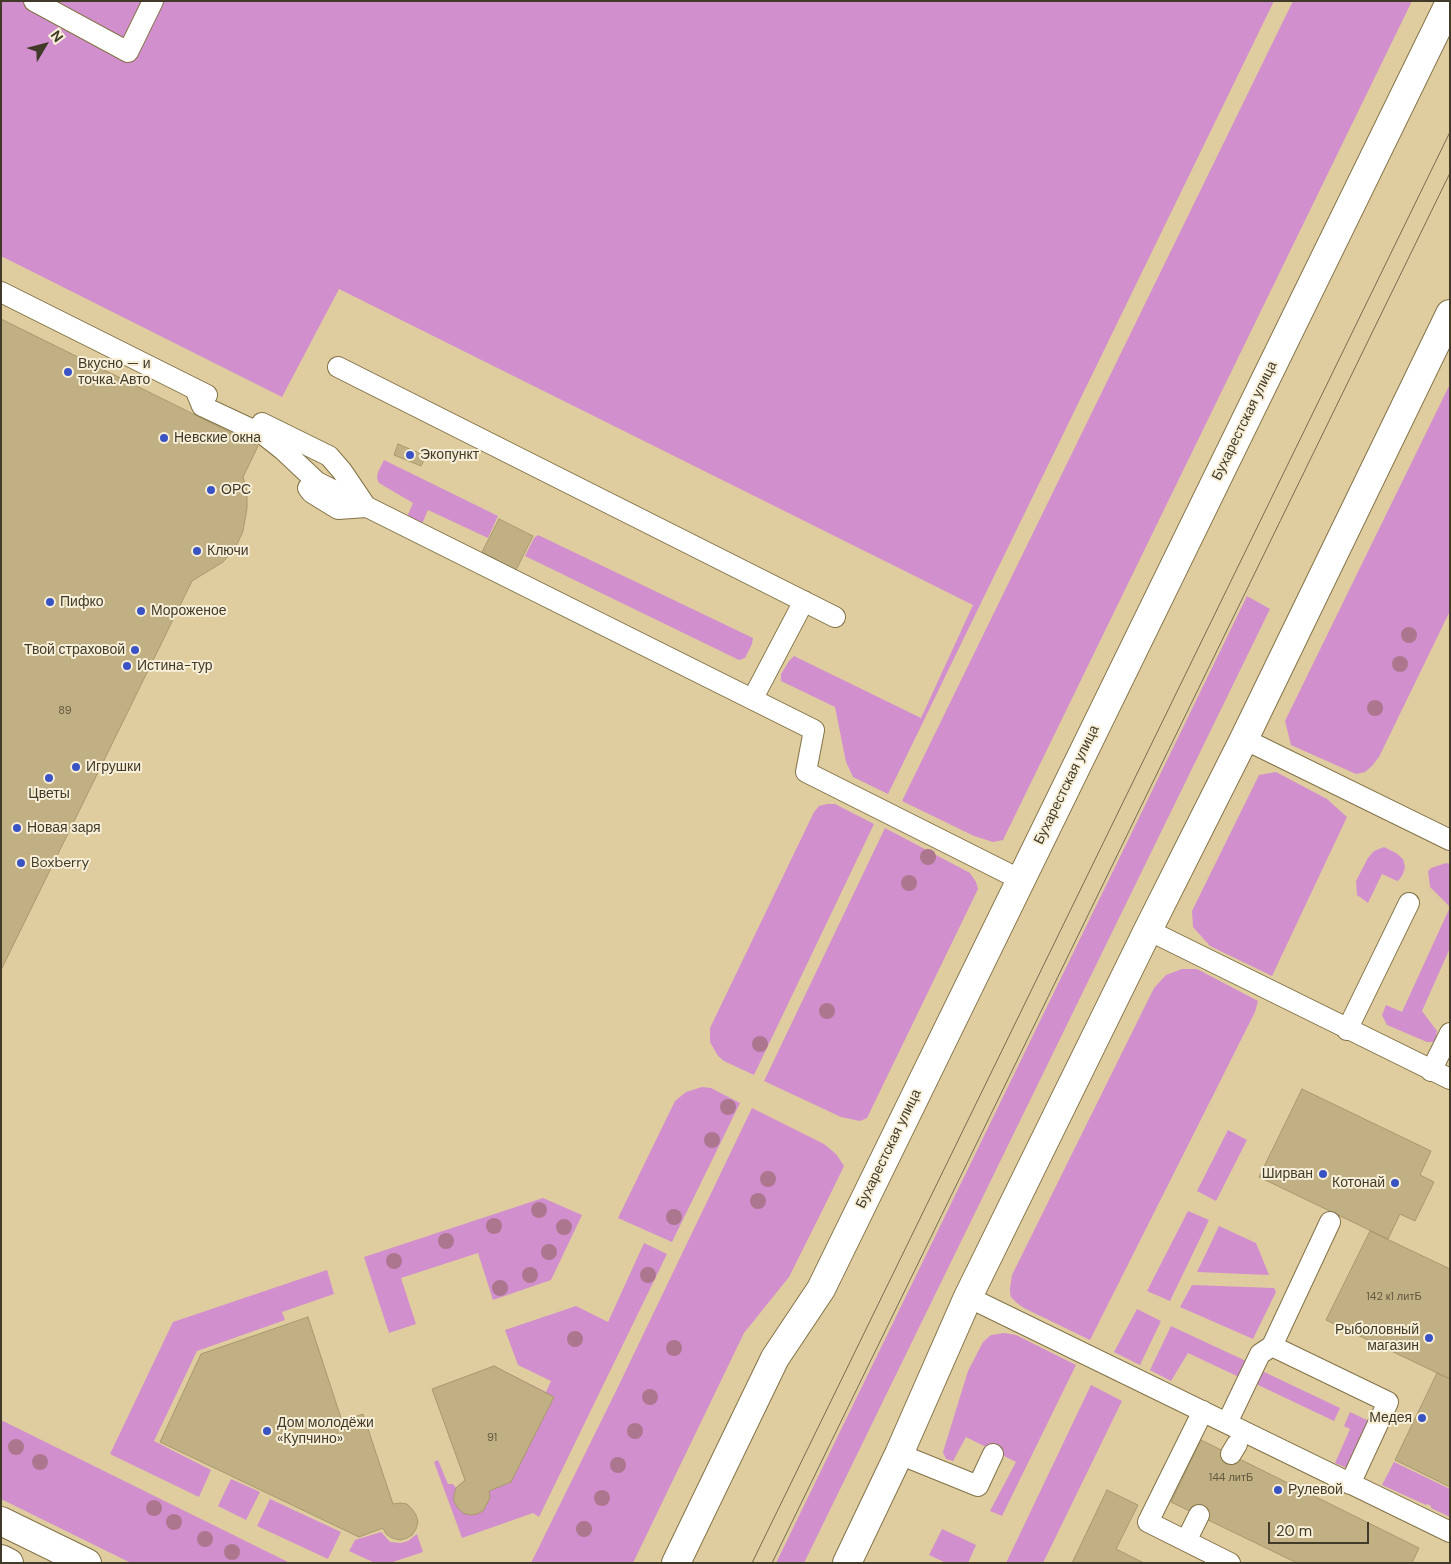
<!DOCTYPE html>
<html>
<head>
<meta charset="utf-8">
<style>
  body { margin:0 }
  #map { position:relative; width:1451px; height:1564px; overflow:hidden; background:#dfcda0; font-family:"DM Sans",sans-serif }
  canvas { display:block }
  .frame { position:absolute; inset:0; border:2px solid #413a28; pointer-events:none }
  .north { position:absolute; left:20px; top:20px; width:50px; height:50px; -webkit-text-stroke:4px #f8efd8; paint-order:stroke; rotate:53deg; font-size:14px; font-weight:700; line-height:20px; text-align:center; color:#413a28 }
  .north::after { content:''; display:block; margin:auto; width:18px; height:22px; background:#413a28; clip-path:polygon(50% 0,100% 100%,50% 72%,0 100%) }
  .scale { position:absolute; left:1268px; top:1522px; width:101px; height:22px; box-sizing:border-box; border:2px solid #413a28; border-top:0; padding-left:6px; font-size:15px; line-height:18px; white-space:nowrap; color:#413a28; -webkit-text-stroke:4px #f8efd8; paint-order:stroke }
</style>
</head>
<body>
<div id="map">
<canvas width="1451" height="1564"></canvas>
<div class="frame"></div>
<div class="north">N</div>
<div class="scale">20 m</div>
</div>
<script>
const c = document.querySelector('canvas').getContext('2d');
c.lineJoin = 'round';
function fill(path, color) {
  c.fillStyle = color;
  c.fill(path, 'evenodd');
}
function toPath(rows) {
  const path = new Path2D();
  for (const r of rows) {
    path.moveTo(r[0], r[1]);
    for (let i = 2; i < r.length; i += 2) path.lineTo(r[i], r[i + 1]);
  }
  return path;
}
function strokePath(path, color, width, dash) {
  c.strokeStyle = color;
  c.lineWidth = width;
  c.lineCap = dash ? 'butt' : 'round';
  c.setLineDash(dash || []);
  c.stroke(path);
}
function drawText(font, color, halo, rows, align = 'center') {
  c.font = font + ' "DM Sans",sans-serif';
  c.lineWidth = 4;
  c.setLineDash([]);
  c.textBaseline = 'middle';
  c.strokeStyle = halo;
  c.fillStyle = color;
  for (const [text, x, y, turn = 0] of rows) {
    c.save();
    c.translate(x, y);
    c.rotate((+turn || 0) * Math.PI / 180);
    c.textAlign = isNaN(turn) ? turn : align;
    if (halo) c.strokeText(text, 0, 0);
    c.fillText(text, 0, 0);
    c.restore();
  }
}
const green = toPath([
  [1,1,1274,1,888,794,853,777,846,762,835,707,781,681,781,674,789,661,794,656,921,718,973,605,339,289,282,397,1,256],
  [1293,1,1412,1,1003,840,993,842,974,836,902,801],
  [1450,384,1450,611,1379,757,1372,766,1365,772,1356,774,1291,745,1285,721],
  [384,460,498,516,488,538,428,510,422,524,407,517,413,503,379,483,377,478,378,472],
  [538,535,753,638,752,644,745,658,739,660,525,556,534,538],
  [1247,596,1270,609,804,1563,776,1563],
  [1276,772,1327,799,1347,817,1272,976,1210,946,1193,927,1192,911,1259,775],
  [827,804,835,804,874,824,754,1075,724,1061,718,1056,710,1042,710,1028,814,812,819,806],
  [885,828,970,873,976,882,978,889,867,1118,860,1121,841,1117,764,1081],
  [1384,847,1396,853,1403,859,1405,867,1403,874,1399,880,1397,881,1382,874,1368,903,1357,895,1356,881,1368,858,1374,851],
  [1446,863,1450,864,1450,948,1422,1011,1437,1031,1435,1042,1427,1042,1387,1025,1382,1015,1386,1005,1402,1012,1450,907,1430,887,1428,871,1431,868],
  [1182,969,1197,969,1258,1001,1255,1012,1090,1340,1024,1308,1017,1303,1011,1297,1010,1293,1010,1288,1012,1275,1154,988,1166,975],
  [702,1087,711,1088,740,1103,672,1242,618,1218,675,1101,686,1092],
  [752,1108,824,1144,836,1154,844,1166,826,1203,789,1277,744,1333,633,1563,531,1563,617,1389],
  [1228,1130,1247,1140,1216,1201,1197,1191],
  [543,1198,582,1215,551,1280,493,1300,478,1253,401,1278,416,1324,389,1333,364,1257],
  [1188,1211,1209,1220,1170,1301,1147,1291],
  [1219,1226,1256,1243,1269,1275,1197,1272],
  [644,1243,667,1254,539,1517,533,1513,462,1538,434,1462,438,1460,448,1484,453,1484,456,1488,465,1480,432,1389,494,1366,546,1392,551,1381,518,1365,505,1330,576,1306,608,1322],
  [327,1270,334,1294,282,1312,285,1320,197,1351,154,1441,211,1470,199,1497,110,1454,173,1322],
  [1192,1285,1274,1288,1276,1292,1253,1339,1180,1307],
  [1137,1309,1161,1321,1140,1365,1114,1352],
  [1171,1326,1246,1361,1239,1377,1188,1353,1171,1381,1150,1370],
  [1004,1333,1016,1335,1076,1365,1002,1516,990,1511,1016,1462,966,1437,953,1461,946,1459,943,1452,968,1371,983,1342,991,1335],
  [1260,1370,1340,1408,1334,1421,1254,1383],
  [1091,1385,1122,1401,1043,1563,1006,1563],
  [1350,1412,1371,1422,1349,1469,1335,1463,1350,1429,1344,1426],
  [1,1420,290,1563,131,1563,1,1499],
  [1394,1462,1450,1489,1450,1517,1431,1508,1431,1506,1427,1504,1426,1505,1382,1485],
  [231,1479,260,1492,246,1520,218,1506],
  [270,1499,341,1532,328,1559,257,1526],
  [942,1529,976,1545,968,1563,946,1563,929,1555],
  [381,1532,390,1542,401,1543,408,1541,417,1534,423,1552,390,1563,375,1563,349,1551,355,1540]
]);
const building = toPath([
  [1,319,258,446,243,477,247,491,247,508,243,531,239,540,235,548,223,562,192,581,1,970,1,319],
  [398,444,426,456,421,466,394,455,398,444],
  [499,519,533,536,516,570,482,552,499,519],
  [1302,1089,1431,1151,1420,1175,1434,1182,1415,1221,1400,1214,1388,1239,1259,1177,1302,1089],
  [1370,1231,1450,1269,1450,1379,1326,1320,1370,1231],
  [308,1317,342,1421,363,1414,393,1504,400,1503,407,1504,412,1509,416,1515,418,1522,416,1529,412,1535,407,1538,400,1540,392,1538,386,1534,383,1528,359,1537,160,1442,201,1354,308,1317],
  [494,1366,554,1397,511,1482,489,1491,490,1498,483,1511,477,1514,470,1515,463,1513,458,1508,454,1502,454,1495,456,1488,465,1480,432,1389,494,1366],
  [1437,1373,1450,1379,1450,1487,1395,1460,1437,1373],
  [1201,1440,1419,1548,1412,1563,1297,1563,1171,1502,1201,1440],
  [1107,1490,1138,1505,1116,1549,1144,1563,1072,1563,1107,1490]
]);
const service = toPath([
  [34,1,128,52,153,1],
  [1,292,207,395],
  [338,367,835,617],
  [195,389,202,406,264,435,283,450,317,482,814,730,806,772,1021,880],
  [262,423,329,456,342,471,365,505],
  [308,488,312,493,338,509,366,507],
  [753,698,804,601],
  [1244,739,1450,840],
  [1148,930,1450,1079],
  [1347,1030,1409,903],
  [1431,1071,1450,1033],
  [1330,1222,1272,1346,1388,1402,1350,1484],
  [968,1297,1450,1532],
  [1203,1411,1148,1522,1230,1563],
  [1227,1423,1260,1354,1272,1346],
  [899,1454,978,1486,993,1454],
  [1231,1454,1237,1444],
  [1186,1541,1199,1515]
]);
const tertiary = toPath([
  [1,1521,87,1563],
  [1,1559,9,1563],
  [676,1563,775,1358,821,1289,1450,2],
  [847,1563,899,1454,968,1297,1148,930,1244,739,1450,314]
]);
const tram = toPath([
  [752,1563,1450,132],
  [772,1563,1450,173]
]);
const trees = [
  [1409,635],
  [1400,664],
  [1375,708],
  [928,857],
  [909,883],
  [827,1011],
  [760,1044],
  [728,1107],
  [712,1140],
  [768,1179],
  [758,1201],
  [539,1210],
  [674,1217],
  [494,1226],
  [564,1227],
  [446,1241],
  [549,1252],
  [394,1261],
  [530,1275],
  [648,1275],
  [500,1288],
  [575,1339],
  [674,1348],
  [650,1397],
  [635,1431],
  [16,1447],
  [40,1462],
  [618,1465],
  [602,1498],
  [154,1508],
  [174,1522],
  [584,1529],
  [205,1539],
  [232,1552]
];
const markers = [
  [68,372,5,"#3953c5"],
  [164,438,5,"#3953c5"],
  [410,455,5,"#3953c5"],
  [211,490,5,"#3953c5"],
  [197,551,5,"#3953c5"],
  [50,602,5,"#3953c5"],
  [141,611,5,"#3953c5"],
  [135,650,5,"#3953c5"],
  [127,666,5,"#3953c5"],
  [76,767,5,"#3953c5"],
  [49,778,5,"#3953c5"],
  [17,828,5,"#3953c5"],
  [21,863,5,"#3953c5"],
  [1323,1174,5,"#3953c5"],
  [1395,1183,5,"#3953c5"],
  [1429,1338,5,"#3953c5"],
  [1422,1418,5,"#3953c5"],
  [267,1431,5,"#3953c5"],
  [1278,1490,5,"#3953c5"]
];
const numberNames = [
  ["89",65,711],
  ["142 к1 литБ",1394,1297],
  ["91",492,1438],
  ["144 литБ",1231,1478]
];
const poiNames = [
  ["Вкусно — и",78,364],
  ["точка. Авто",78,380],
  ["Невские окна",174,438],
  ["Экопункт",420,455],
  ["ОРС",221,490],
  ["Ключи",207,551],
  ["Пифко",60,602],
  ["Мороженое",151,611],
  ["Твой страховой",125,650,"right"],
  ["Истина-тур",137,666],
  ["Игрушки",86,767],
  ["Цветы",49,794,"center"],
  ["Новая заря",27,828],
  ["Boxberry",31,863],
  ["Ширван",1313,1174,"right"],
  ["Котонай",1385,1183,"right"],
  ["Рыболовный",1419,1330,"right"],
  ["магазин",1419,1346,"right"],
  ["Медея",1412,1418,"right"],
  ["Дом молодёжи",277,1423],
  ["«Купчино»",277,1439],
  ["Рулевой",1288,1490]
];
const streetNames = [
  ["Бухарестская улица",1245,421,-64],
  ["Бухарестская улица",1067,785,-64],
  ["Бухарестская улица",889,1149,-64]
];
fill(green, '#d28fce');
fill(building, '#c1b083');
strokePath(building, '#a9986c', 1);
strokePath(service, '#827247', 22);
strokePath(tertiary, '#827247', 30);
strokePath(service, '#fff', 20);
strokePath(tertiary, '#fff', 28);
strokePath(tram, '#766c50', 1);
c.fillStyle = '#ac768e';
for (const [x, y] of trees) {
  c.beginPath();
  c.arc(x, y, 8, 0, 2 * Math.PI);
  c.fill();
}
for (const [x, y, r, color] of markers) {
  const dot = new Path2D();
  dot.arc(x, y, r, 0, 2 * Math.PI);
  c.fillStyle = color;
  c.fill(dot);
  strokePath(dot, '#f8efd8', 2);
}
drawText('11px', '#61583f', null, numberNames);
drawText('14px', '#413a28', '#f8efd8', poiNames, 'left');
drawText('14px', '#413a28', '#f8efd8', streetNames);
</script>
</body>
</html>
